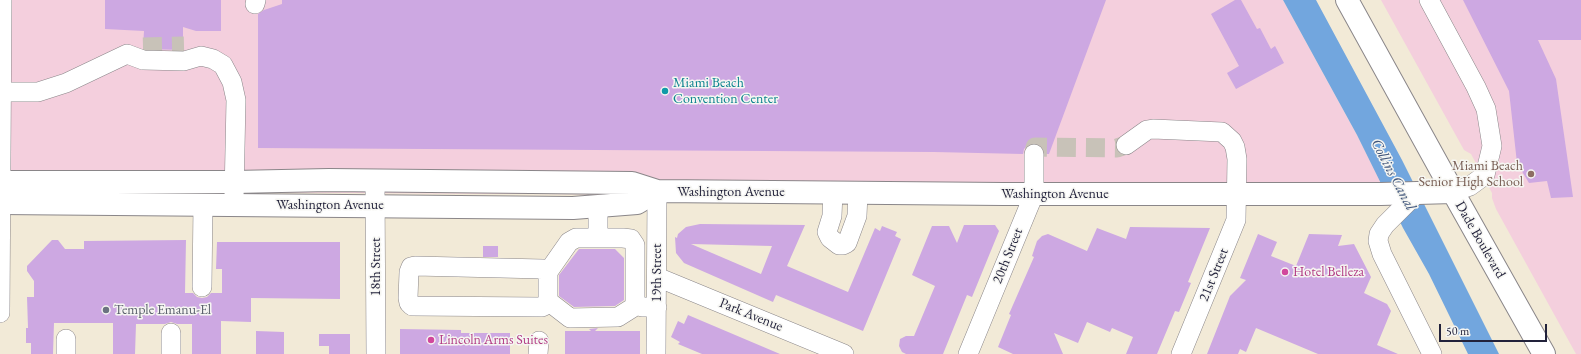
<!DOCTYPE html>
<html>
<head>
<meta charset="utf-8">
<style>
  body { margin:0 }
  #map { position:relative; width:1581px; height:354px; overflow:hidden; background:#f2ead7; font-family:"EB Garamond",serif }
  canvas { display:block }
  .scale { position:absolute; left:1439px; top:324px; width:108px; height:18px; box-sizing:border-box; border:2px solid #22223b; border-top:0; padding-left:5px; font-size:12px; line-height:14px; white-space:nowrap; color:#22223b; -webkit-text-stroke:3px #f6f6f2; paint-order:stroke }
</style>
</head>
<body>
<div id="map">
<canvas width="1581" height="354"></canvas>
<div class="scale">50 m</div>
</div>
<script>
const c = document.querySelector('canvas').getContext('2d');
c.lineJoin = 'round';
function fill(path, color) {
  c.fillStyle = color;
  c.fill(path, 'evenodd');
}
function toPath(rows) {
  const path = new Path2D();
  for (const r of rows) {
    path.moveTo(r[0], r[1]);
    for (let i = 2; i < r.length; i += 2) path.lineTo(r[i], r[i + 1]);
  }
  return path;
}
function strokePath(path, color, width, dash) {
  c.strokeStyle = color;
  c.lineWidth = width;
  c.lineCap = dash ? 'butt' : 'round';
  c.setLineDash(dash || []);
  c.stroke(path);
}
function drawText(font, color, halo, rows, align = 'center') {
  c.font = font + ' "EB Garamond",serif';
  c.lineWidth = 3;
  c.setLineDash([]);
  c.textBaseline = 'middle';
  c.strokeStyle = halo;
  c.fillStyle = color;
  for (const [text, x, y, turn = 0] of rows) {
    c.save();
    c.translate(x, y);
    c.rotate((+turn || 0) * Math.PI / 180);
    c.textAlign = isNaN(turn) ? turn : align;
    if (halo) c.strokeText(text, 0, 0);
    c.fillText(text, 0, 0);
    c.restore();
  }
}
const built = toPath([
  [0,0,1283,0,1357,135,1389,199,0,191],
  [1381,0,1581,0,1581,354,1576,354,1496,209,1492,198,1492,193,1471,154,1464,150]
]);
const water = toPath([
  [1283,0,1316,0,1402,160,1499,354,1468,354,1429,274,1403,228,1357,135]
]);
const building = toPath([
  [105,0,221,0,221,31,196,31,183,27,183,50,145,49,143,48,144,31,105,29],
  [282,0,1106,0,1049,154,1045,154,1043,148,1039,144,1034,143,1028,145,1024,149,1023,154,934,152,258,148,258,14,264,10,282,4],
  [1235,0,1241,0,1257,29,1260,28,1271,49,1275,46,1284,63,1236,89,1227,73,1239,66,1211,14],
  [1463,0,1581,0,1581,40,1538,40,1556,79,1573,197,1551,198,1547,181,1529,183,1517,163,1509,91],
  [700,224,805,225,787,266,848,292,875,228,880,231,882,226,897,232,895,236,901,239,863,331,776,295,773,302,684,263,676,253,675,237,677,238,678,234,686,227],
  [691,244,772,246,761,274],
  [964,225,995,225,999,231,972,297,967,295,943,354,906,354,902,352,899,346,900,339,906,336,914,336,935,286,912,275,932,226,949,226,957,243],
  [1130,227,1210,228,1188,282,1191,283,1179,312,1175,311,1157,354,1126,354,1133,337,1112,328,1110,332,1087,322,1078,343,1054,333,1063,354,1013,354,998,347,1011,315,1009,314,1034,257,1032,256,1037,241,1042,236,1048,234,1087,251,1097,228,1126,239],
  [1258,234,1277,242,1271,256,1296,266,1309,234,1342,235,1338,246,1354,244,1371,277,1364,293,1387,304,1391,311,1377,345,1398,354,1318,354,1256,328,1246,352,1240,349,1238,354,1207,354,1230,296,1246,280,1240,278],
  [52,240,58,240,65,249,84,249,84,241,186,240,185,293,193,293,197,297,202,298,207,297,211,293,222,293,222,269,216,269,217,242,340,242,340,299,251,298,251,322,221,321,221,354,192,354,192,324,177,324,171,322,165,324,136,324,135,354,113,354,113,323,54,323,53,354,31,354,31,343,26,343,26,328,28,328,27,297,34,297,34,281,27,271,27,266],
  [483,246,498,246,498,257,483,257],
  [579,249,615,249,624,258,624,300,615,306,574,307,559,296,559,275],
  [688,315,780,354,702,354,678,344,680,342,671,337,678,321,684,324],
  [598,328,595,331,640,331,640,354,565,354,565,331,591,331,589,329],
  [400,329,461,330,461,333,510,333,510,354,400,354],
  [256,331,284,332,284,354,256,354],
  [319,334,350,334,350,354,329,354,329,346,319,346]
]);
const minorTunnel = toPath([
  [143,47,184,46],
  [1034,154,1035,147,1117,148,1126,145]
]);
const minor = toPath([
  [1429,0,1476,87,1486,109,1492,146,1485,175,1470,186,1453,192],
  [255,4,256,0],
  [2,92,38,92,66,83,127,54,143,60,184,61,201,56,213,59,223,65,232,82,236,100,234,197],
  [1126,145,1147,130,1153,129,1222,132,1232,141,1235,147,1237,159,1236,220,1181,354],
  [375,181,376,354],
  [833,192,832,216,827,232,830,238,839,245,843,245,847,243,857,216,858,193],
  [1416,194,1385,225,1379,234,1378,241,1382,254,1432,354],
  [598,206,598,237],
  [415,266,543,269,548,272,548,301,546,305,542,307,412,306,409,303,408,298,409,272,411,267,415,266],
  [548,272,569,242,576,238,623,238,631,239,635,245,635,301,637,305,642,307,657,307],
  [657,277,844,354],
  [202,287,203,204],
  [548,301,570,318,618,317,637,305],
  [0,313,2,0],
  [66,354,66,339],
  [171,354,171,333],
  [538,354,539,341],
  [656,354,657,191],
  [968,354,1034,194,1034,154]
]);
const major = toPath([
  [1347,0,1453,192,1544,354],
  [0,182,234,182,329,180,632,183,657,191,1003,194,1381,194,1453,192],
  [0,203,573,208,637,203,657,191]
]);
const markers = [
  [665,91,4,"#0f9aa8"],
  [1531,174,4,"#8d6e63"],
  [1285,272,4,"#d1479c"],
  [106,310,4,"#6b7280"],
  [431,340,4,"#d1479c"]
];
const cultureNames = [
  ["Miami Beach",673,83],
  ["Convention Center",673,99]
];
const educationNames = [
  ["Miami Beach",1523,166],
  ["Senior High School",1523,182]
];
const streetNames = [
  ["Washington Avenue",731,192],
  ["Washington Avenue",1055,194],
  ["Washington Avenue",330,205],
  ["Dade Boulevard",1480,240,60],
  ["20th Street",1008,256,-68],
  ["18th Street",376,267,-90],
  ["19th Street",657,273,-90],
  ["21st Street",1214,275,-68],
  ["Park Avenue",751,315,22]
];
const hotelNames = [
  ["Hotel Belleza",1293,272],
  ["Lincoln Arms Suites",439,340]
];
const worshipNames = [
  ["Temple Emanu-El",114,310]
];
const waterNames = [
  ["Collins Canal",1393,175,62]
];
fill(built, '#f4cfdd');
fill(water, '#72a6de');
fill(building, '#cda8e2');
strokePath(minorTunnel, '#c8c2b8', 19, [19, 10]);
strokePath(minor, '#8a8689', 20);
strokePath(major, '#8a8689', 24);
strokePath(minor, '#fff', 19);
strokePath(major, '#fff', 22);
for (const [x, y, r, color] of markers) {
  const dot = new Path2D();
  dot.arc(x, y, r, 0, 2 * Math.PI);
  c.fillStyle = color;
  c.fill(dot);
  strokePath(dot, '#f6f6f2', 1.5);
}
drawText('14px', '#0d838f', '#f6f6f2', cultureNames, 'left');
drawText('14px', '#785e54', '#f6f6f2', educationNames, 'right');
drawText('14px', '#22223b', '#f6f6f2', streetNames);
drawText('14px', '#b23c85', '#f6f6f2', hotelNames, 'left');
drawText('14px', '#5b616d', '#f6f6f2', worshipNames, 'left');
drawText('italic 15px', '#42577c', '#f6f6f2', waterNames);
</script>
</body>
</html>
